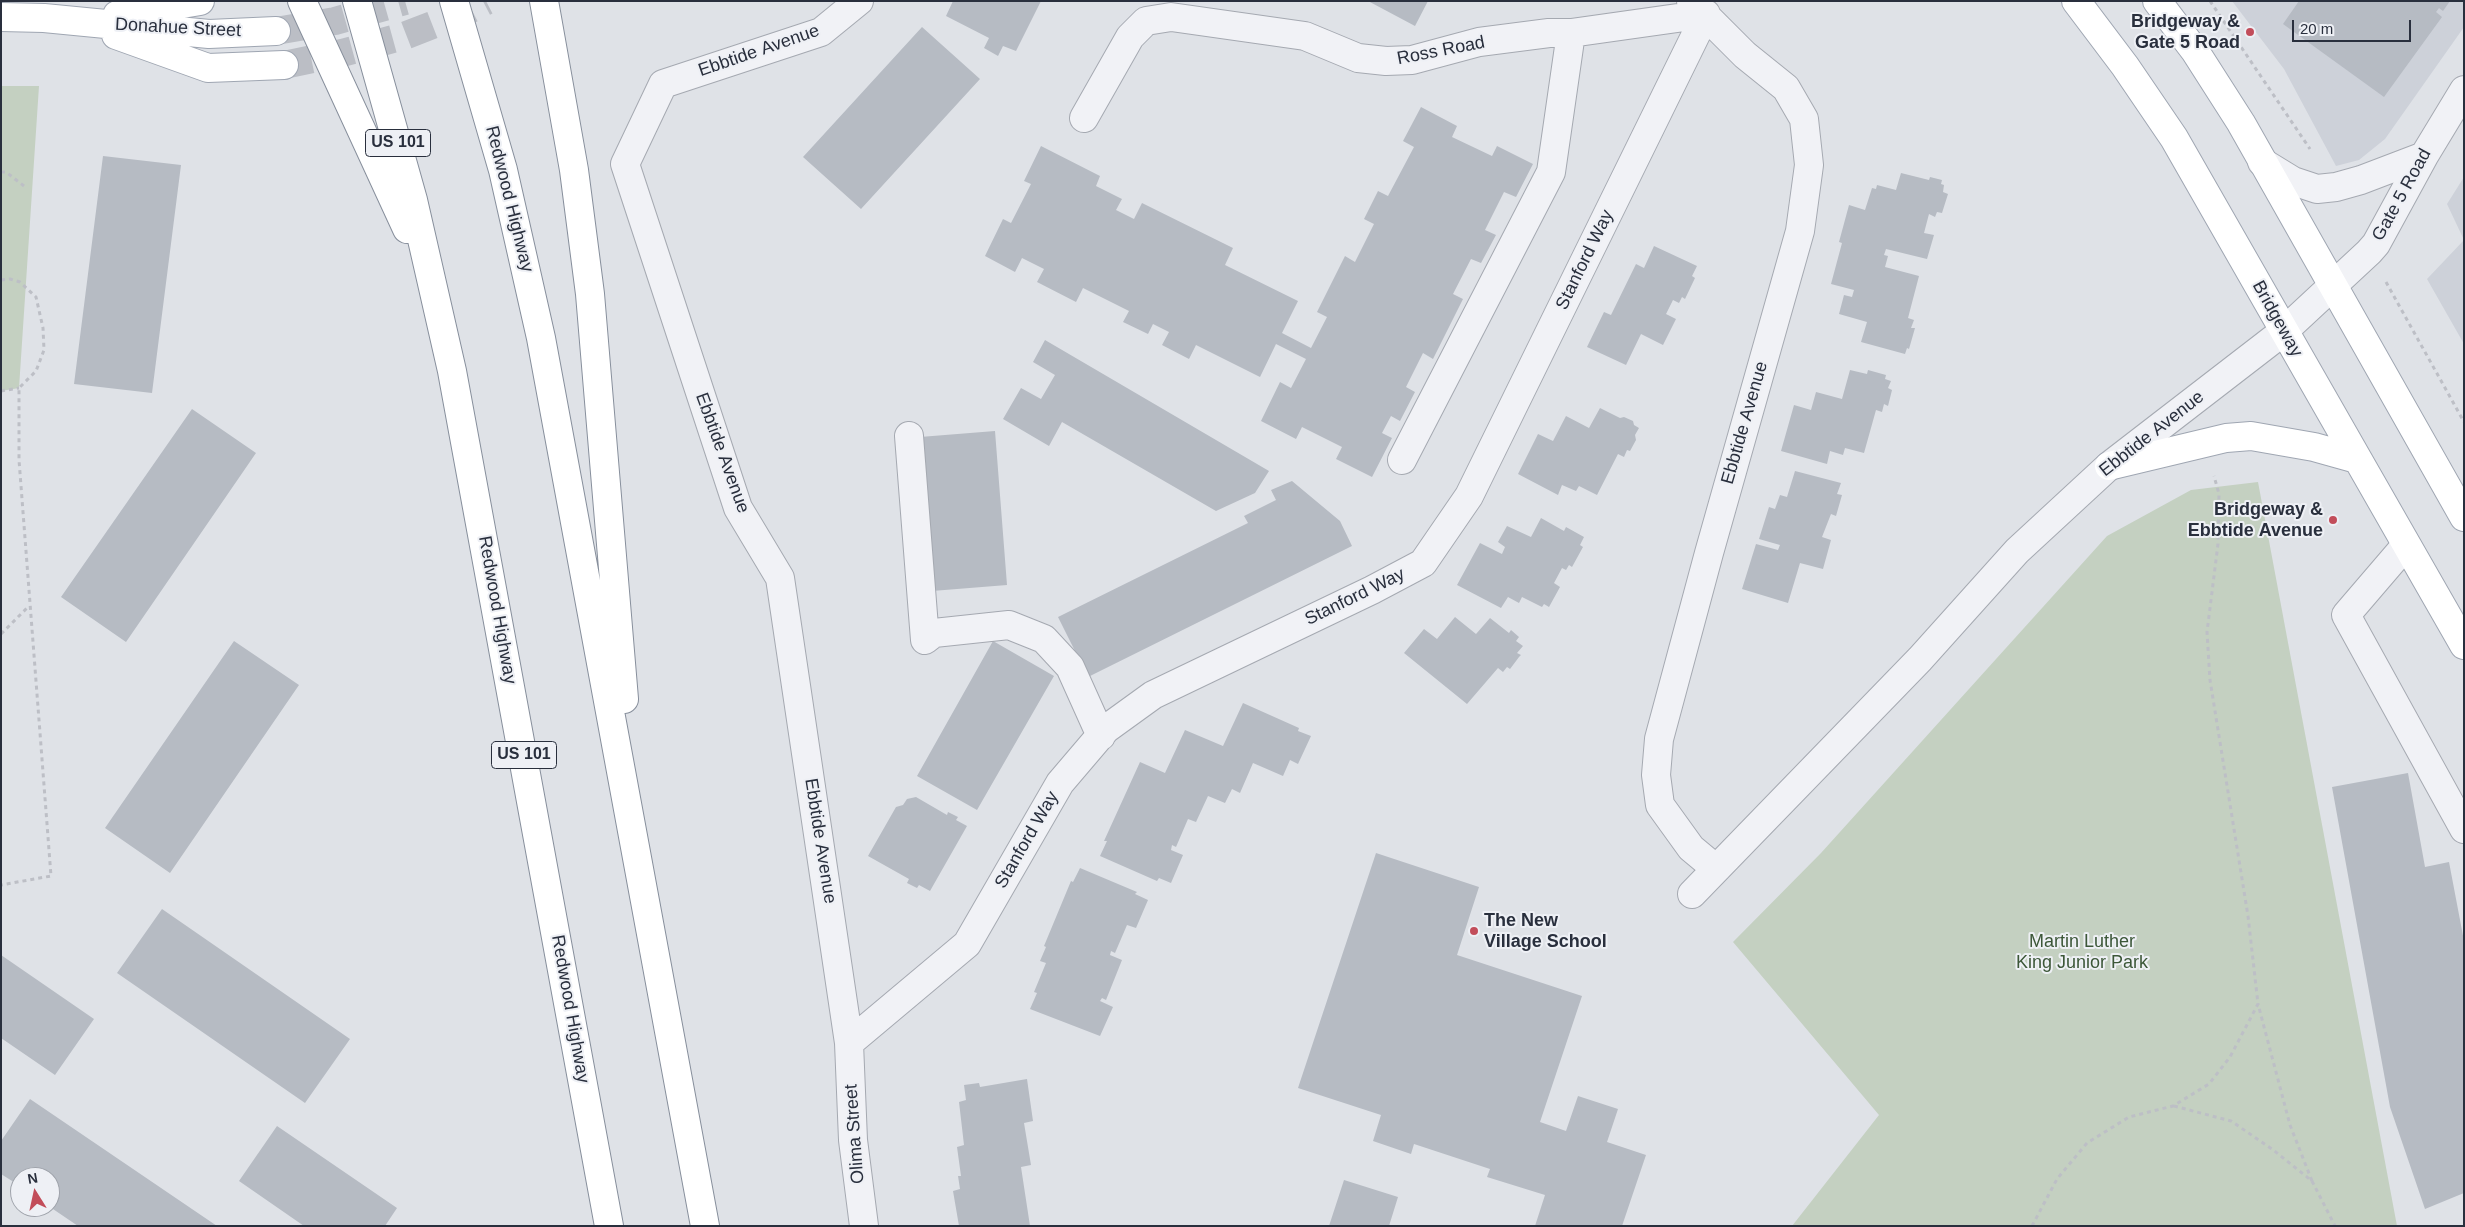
<!DOCTYPE html>
<html>
<head>
<meta charset="utf-8">
<style>
  body { margin:0 }
  #map { position:relative; width:2465px; height:1227px; overflow:hidden; background:#dfe2e7; font-family:Arial,sans-serif }
  canvas { display:block }
  .frame { position:absolute; inset:0; border:2px solid #292f3d; pointer-events:none }
  .north { position:absolute; left:10px; top:1167px; width:50px; height:50px; box-sizing:border-box; background:#eef0f5; border:1px solid #9fa3ab; border-radius:50%; rotate:350deg; font-size:14px; font-weight:700; line-height:20px; text-align:center; color:#292f3d }
  .north::after { content:''; display:block; margin:auto; width:18px; height:22px; background:#c24d5a; clip-path:polygon(50% 0,100% 100%,50% 72%,0 100%) }
  .scale { position:absolute; left:2292px; top:20px; width:119px; height:22px; box-sizing:border-box; border:2px solid #292f3d; border-top:0; padding-left:6px; font-size:15px; line-height:18px; white-space:nowrap; color:#292f3d; -webkit-text-stroke:4px #eef0f5; paint-order:stroke }
</style>
</head>
<body>
<div id="map">
<canvas width="2465" height="1227"></canvas>
<div class="frame"></div>
<div class="north">N</div>
<div class="scale">20 m</div>
</div>
<script>
const c = document.querySelector('canvas').getContext('2d');
c.lineJoin = 'round';
function fill(path, color) {
  c.fillStyle = color;
  c.fill(path, 'evenodd');
}
function toPath(rows) {
  const path = new Path2D();
  for (const r of rows) {
    path.moveTo(r[0], r[1]);
    for (let i = 2; i < r.length; i += 2) path.lineTo(r[i], r[i + 1]);
  }
  return path;
}
function strokePath(path, color, width, dash) {
  c.strokeStyle = color;
  c.lineWidth = width;
  c.lineCap = dash ? 'butt' : 'round';
  c.setLineDash(dash || []);
  c.stroke(path);
}
function drawText(font, color, halo, rows, align = 'center') {
  c.font = font + ' Arial,sans-serif';
  c.lineWidth = 4;
  c.setLineDash([]);
  c.textBaseline = 'middle';
  c.strokeStyle = halo;
  c.fillStyle = color;
  for (const [text, x, y, turn = 0] of rows) {
    c.save();
    c.translate(x, y);
    c.rotate((+turn || 0) * Math.PI / 180);
    c.textAlign = isNaN(turn) ? turn : align;
    if (halo) c.strokeText(text, 0, 0);
    c.fillText(text, 0, 0);
    c.restore();
  }
}
const built = toPath([
  [2232,1,2464,1,2464,27,2385,139,2359,160,2336,166,2284,69],
  [2464,177,2464,344,2427,279,2464,240,2447,204]
]);
const green = toPath([
  [1,86,39,86,19,388,1,391],
  [2258,482,2397,1226,1792,1226,1879,1115,1733,942,1821,853,2107,536,2191,490]
]);
const building = toPath([
  [953,1,1041,1,1016,51,1003,46,998,56,984,48,989,38,946,16],
  [1368,1,1428,1,1415,26],
  [2299,1,2450,1,2443,11,2439,8,2436,12,2442,17,2384,97,2283,24],
  [922,27,980,79,861,209,803,157],
  [1421,107,1457,126,1452,137,1492,156,1497,146,1533,164,1516,197,1504,192,1485,230,1496,235,1481,263,1471,259,1453,294,1463,299,1433,359,1423,353,1406,387,1415,392,1400,421,1391,416,1382,433,1392,438,1372,477,1336,459,1342,447,1302,427,1296,439,1261,421,1280,382,1291,388,1306,359,1276,344,1260,377,1196,345,1189,359,1162,345,1169,332,1153,324,1148,334,1123,322,1129,311,1083,288,1076,302,1037,282,1044,269,1022,258,1015,272,985,256,1003,219,1011,223,1031,184,1024,181,1041,146,1100,176,1096,186,1122,199,1116,210,1134,219,1142,203,1233,248,1225,265,1298,301,1282,333,1311,348,1327,317,1317,312,1345,256,1355,262,1374,224,1364,219,1378,191,1388,196,1414,147,1403,141],
  [103,156,181,165,152,393,74,384],
  [1901,173,1929,180,1930,177,1942,180,1941,184,1944,185,1943,192,1948,194,1942,213,1937,212,1935,217,1929,214,1924,233,1934,235,1927,259,1886,249,1884,255,1888,256,1885,267,1919,276,1908,318,1914,320,1911,328,1915,328,1909,349,1907,348,1905,354,1861,342,1867,322,1839,314,1844,295,1852,297,1854,290,1831,284,1842,243,1839,242,1849,205,1865,210,1872,188,1876,189,1877,185,1896,190],
  [1654,246,1697,266,1692,276,1695,278,1685,299,1682,297,1679,303,1673,300,1666,314,1676,319,1663,345,1641,334,1626,365,1587,347,1604,312,1611,315,1636,264,1644,268],
  [1045,340,1269,471,1255,493,1216,511,1062,422,1049,446,1003,419,1021,388,1041,399,1055,375,1033,362],
  [1850,370,1867,374,1868,370,1886,375,1885,379,1891,381,1888,388,1892,390,1888,406,1884,404,1882,412,1876,410,1864,453,1845,448,1843,455,1830,451,1827,464,1781,451,1794,405,1811,410,1816,392,1842,399],
  [1600,408,1620,418,1624,417,1633,421,1634,425,1639,428,1635,435,1636,440,1630,451,1627,450,1624,457,1618,454,1597,495,1579,486,1576,491,1562,485,1558,495,1518,474,1538,434,1553,441,1566,416,1589,428],
  [192,409,256,453,126,642,61,597],
  [995,431,1007,585,932,591,920,437],
  [1795,471,1841,483,1837,494,1842,495,1836,516,1831,514,1822,537,1831,540,1823,569,1800,563,1788,603,1742,589,1756,544,1778,550,1780,545,1759,539,1769,507,1775,509,1780,495,1787,497],
  [1292,481,1340,521,1352,546,1088,677,1058,617,1248,523,1244,516,1276,500,1271,490],
  [1541,518,1564,531,1566,527,1584,537,1580,545,1583,547,1572,567,1569,565,1566,570,1562,568,1554,583,1560,587,1549,607,1544,604,1542,607,1522,597,1519,603,1508,597,1501,608,1457,585,1480,543,1502,554,1505,547,1498,542,1507,526,1531,537],
  [1455,617,1476,634,1490,618,1509,633,1511,630,1519,637,1516,641,1523,646,1517,653,1521,655,1519,657,1510,669,1507,667,1503,672,1498,668,1467,704,1404,653,1424,629,1437,639],
  [234,641,299,685,170,873,105,828],
  [993,641,1054,676,977,810,917,776],
  [1243,703,1299,728,1298,731,1311,736,1298,764,1290,760,1283,776,1253,763,1240,793,1232,789,1225,803,1208,796,1196,822,1188,819,1176,847,1172,845,1171,850,1183,855,1171,883,1159,878,1157,881,1100,856,1107,841,1104,841,1140,762,1165,773,1185,730,1223,746],
  [2408,773,2425,867,2449,862,2464,941,2464,1193,2425,1209,2390,1107,2332,787],
  [916,797,947,815,948,812,958,817,956,820,967,826,930,891,919,885,917,888,907,883,909,879,868,856,896,807,903,805,907,799],
  [1376,853,1479,887,1457,955,1582,996,1540,1122,1566,1131,1578,1096,1618,1109,1607,1142,1646,1155,1622,1226,1535,1226,1545,1195,1487,1177,1490,1169,1414,1144,1411,1154,1373,1141,1381,1115,1298,1088],
  [1080,868,1137,892,1135,894,1148,900,1136,928,1127,925,1115,953,1111,951,1110,955,1122,960,1106,1000,1102,998,1100,1001,1113,1007,1100,1036,1030,1009,1037,993,1034,992,1046,963,1040,961,1046,947,1044,946,1071,881,1073,882],
  [162,909,350,1039,305,1103,117,973],
  [1,955,94,1019,55,1075,1,1038],
  [1027,1079,1033,1121,1024,1123,1031,1165,1021,1167,1030,1226,959,1226,953,1191,960,1189,958,1176,961,1176,957,1147,964,1145,959,1102,966,1100,964,1085,979,1083,980,1087],
  [30,1099,217,1226,78,1226,50,1207,50,1177,20,1177,20,1186,1,1174,1,1141],
  [277,1126,397,1208,385,1226,304,1226,239,1181],
  [1344,1180,1398,1197,1389,1226,1329,1226]
]);
const majorTunnel = toPath([
  [276,31,335,21,405,1],
  [284,65,342,53,404,36,463,13,486,1]
]);
const path = toPath([
  [2210,1,2310,149],
  [1,172,6,172,24,186],
  [1,280,10,279,20,282,36,297,43,328,44,350,36,371,19,388,19,460,51,876,1,885],
  [2386,282,2464,422],
  [1,391,19,388],
  [1,634,29,606],
  [2174,1106,2231,1121,2272,1149,2312,1181,2290,1125,2258,1004],
  [2312,1181,2335,1226],
  [2032,1226,2057,1179,2087,1143,2129,1117,2173,1106,2209,1084,2230,1057,2258,1004,2248,916,2210,680,2207,632,2218,544,2219,494,2214,476]
]);
const minor = toPath([
  [859,1,821,32,663,84,625,164,738,508,780,578,849,1043,853,1140,864,1226],
  [1691,1,1745,55,1786,88,1804,119,1809,165,1800,231,1709,553,1659,739,1656,775,1660,805,1691,848,1715,868],
  [1084,118,1130,37,1146,21,1171,17,1305,36,1358,58,1386,61,1412,60,1479,42,1549,33,1571,33,1706,14],
  [2262,162,2293,181,2317,189,2336,187,2361,180,2424,156],
  [909,436,925,640,934,633,1009,625,1044,639,1070,667,1101,736],
  [1402,460,1551,172,1571,33],
  [2406,545,2346,615,2464,829],
  [1692,894,1920,659,2017,551,2109,466,2284,331,2369,252,2376,244,2424,156,2464,90],
  [849,1043,967,944,1060,783,1106,729,1153,695,1372,590,1423,563,1469,496,1706,14]
]);
const major = toPath([
  [2076,1,2125,66,2174,138,2464,645],
  [2157,1,2195,51,2241,123,2464,517],
  [117,15,200,1],
  [1,17,44,18,209,34,276,31],
  [116,35,208,68,284,65],
  [2109,466,2226,438,2251,436,2314,447,2357,459]
]);
const highway = toPath([
  [302,1,407,229],
  [357,1,413,200,452,371,609,1226],
  [454,1,503,170,541,338,705,1226],
  [544,1,574,170,590,294,624,699]
]);
const markers = [
  [2250,32,5,"#c24d5a"],
  [2333,520,5,"#c24d5a"],
  [1474,931,5,"#c24d5a"]
];
const shields = [
  [398,143,65],
  [524,755,65]
];
const shieldNames = [
  ["US 101",398,143],
  ["US 101",524,755]
];
const poiNames = [
  ["Bridgeway &",2240,22],
  ["Gate 5 Road",2240,43],
  ["Bridgeway &",2323,510],
  ["Ebbtide Avenue",2323,531],
  ["The New",1484,921,"left"],
  ["Village School",1484,942,"left"]
];
const streetNames = [
  ["Donahue Street",178,28,3],
  ["Ebbtide Avenue",759,51,-19],
  ["Ross Road",1441,51,-11],
  ["Gate 5 Road",2402,195,-61],
  ["Redwood Highway",509,199,76],
  ["Stanford Way",1585,260,-64],
  ["Bridgeway",2277,319,61],
  ["Ebbtide Avenue",1745,423,-74],
  ["Ebbtide Avenue",2152,434,-38],
  ["Ebbtide Avenue",722,453,70],
  ["Stanford Way",1355,597,-26],
  ["Redwood Highway",497,610,80],
  ["Stanford Way",1027,840,-60],
  ["Ebbtide Avenue",820,841,81],
  ["Redwood Highway",570,1009,80],
  ["Olima Street",855,1134,-94]
];
const parkNames = [
  ["Martin Luther",2082,942],
  ["King Junior Park",2082,963]
];
fill(built, '#cdd1d9');
fill(green, '#c4d0c1');
fill(building, '#b6bbc3');
strokePath(majorTunnel, '#bbbec5', 28, [28, 14]);
strokePath(minor, '#a5a9b1', 30);
strokePath(major, '#9fa6b2', 30);
strokePath(highway, '#878f9c', 30);
strokePath(path, '#bdbfc6', 3, [4, 4]);
strokePath(minor, '#f1f2f6', 28);
strokePath(major, '#fff', 28);
strokePath(highway, '#fff', 28);
for (const [x, y, r, color] of markers) {
  const dot = new Path2D();
  dot.arc(x, y, r, 0, 2 * Math.PI);
  c.fillStyle = color;
  c.fill(dot);
  strokePath(dot, '#eef0f5', 2);
}
for (const [x, y, w] of shields) {
  const box = new Path2D();
  box.roundRect(x - w / 2, y - 13.5, w, 27, 4);
  c.fillStyle = '#eef0f5';
  c.fill(box);
  strokePath(box, '#292f3d', 1);
}
drawText('bold 16px', '#292f3d', null, shieldNames);
drawText('bold 18px', '#292f3d', '#eef0f5', poiNames, 'right');
drawText('18px', '#292f3d', '#eef0f5', streetNames);
drawText('18px', '#3c5738', '#eef0f5', parkNames);
</script>
</body>
</html>
